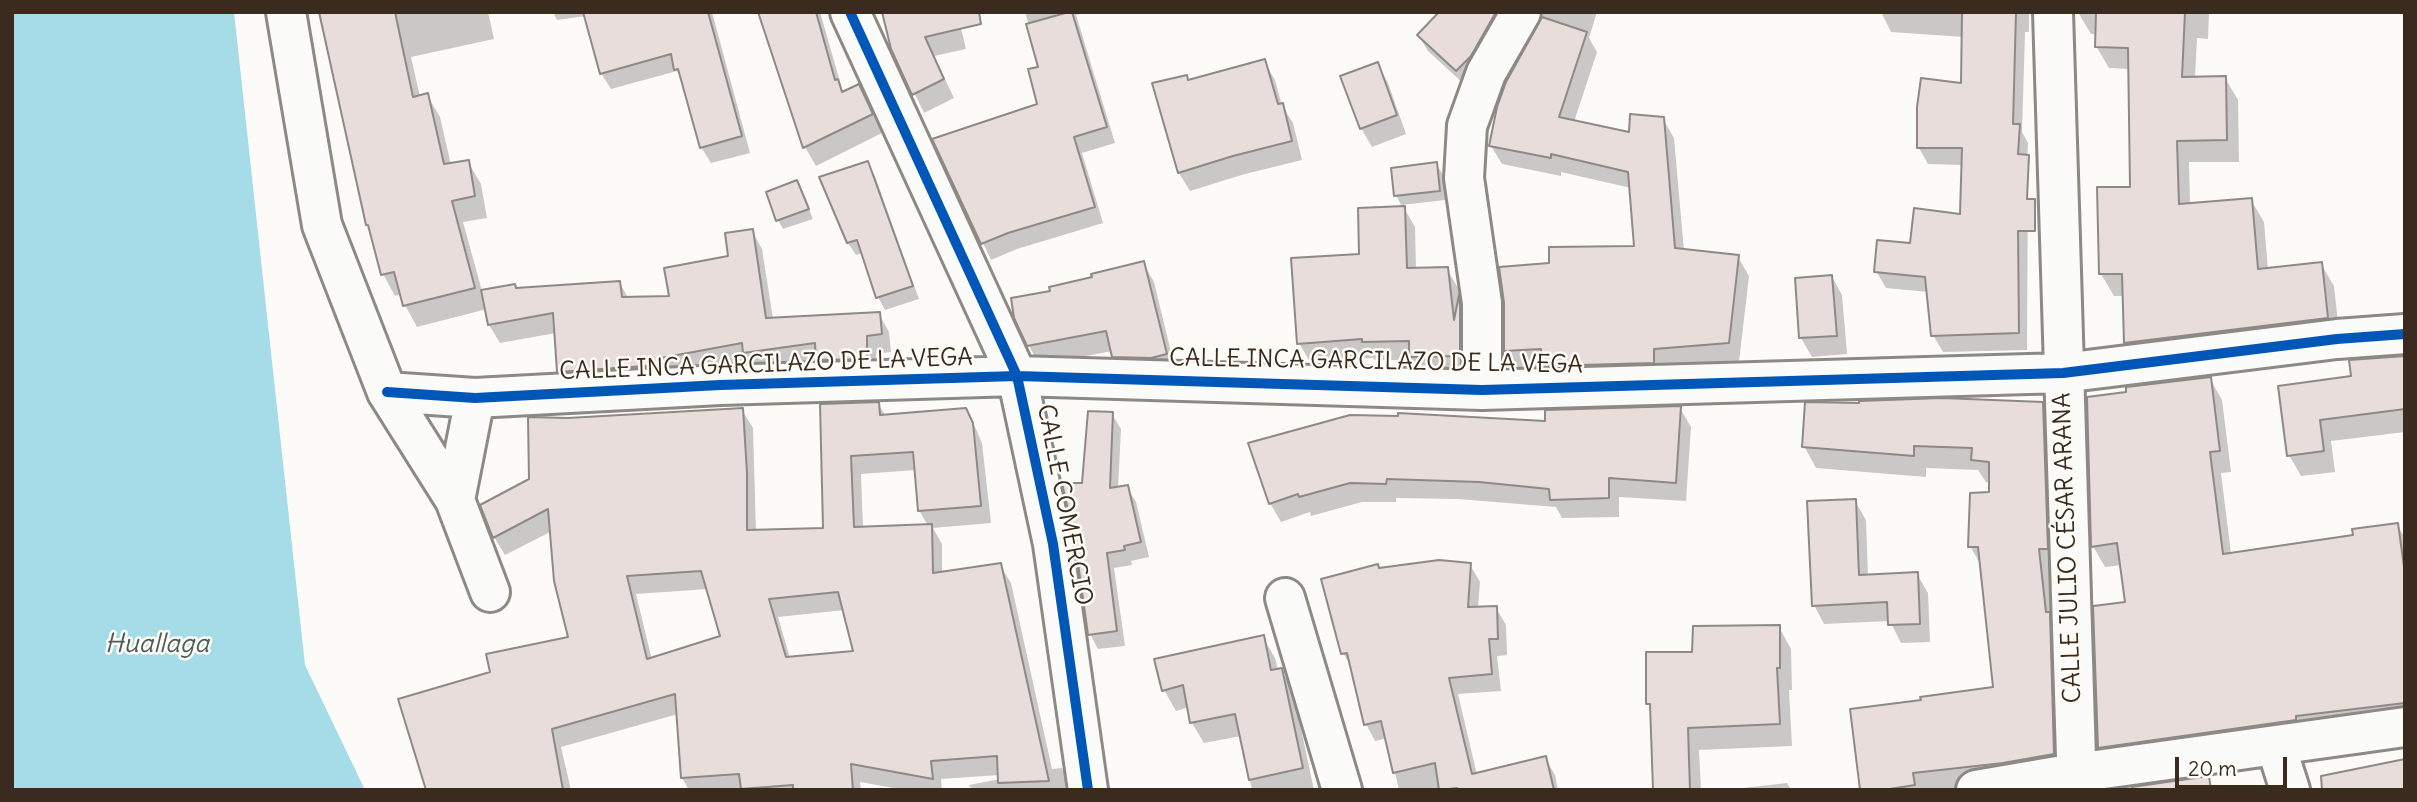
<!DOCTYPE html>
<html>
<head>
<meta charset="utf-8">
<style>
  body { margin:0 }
  #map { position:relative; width:2417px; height:802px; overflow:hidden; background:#fcfbf8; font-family:Delius,sans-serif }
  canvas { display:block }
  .frame { position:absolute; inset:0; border:14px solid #3b2a1e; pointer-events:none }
  .scale { position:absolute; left:2175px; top:757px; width:112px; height:32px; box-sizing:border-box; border:4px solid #3b2a1e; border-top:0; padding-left:9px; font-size:21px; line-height:24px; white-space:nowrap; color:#3b2a1e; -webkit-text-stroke:5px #fdfcf7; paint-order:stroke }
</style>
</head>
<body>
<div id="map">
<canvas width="2417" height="802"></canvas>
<div class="frame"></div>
<div class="scale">20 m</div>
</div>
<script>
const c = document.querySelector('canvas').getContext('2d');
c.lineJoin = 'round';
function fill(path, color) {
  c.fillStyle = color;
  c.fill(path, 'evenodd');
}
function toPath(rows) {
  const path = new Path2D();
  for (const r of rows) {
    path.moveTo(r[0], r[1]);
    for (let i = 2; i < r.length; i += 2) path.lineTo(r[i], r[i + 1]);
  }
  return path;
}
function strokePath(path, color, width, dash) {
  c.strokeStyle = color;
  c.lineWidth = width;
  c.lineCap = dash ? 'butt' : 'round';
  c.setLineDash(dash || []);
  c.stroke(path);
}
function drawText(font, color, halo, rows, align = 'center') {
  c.font = font + ' Delius,sans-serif';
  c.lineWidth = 5;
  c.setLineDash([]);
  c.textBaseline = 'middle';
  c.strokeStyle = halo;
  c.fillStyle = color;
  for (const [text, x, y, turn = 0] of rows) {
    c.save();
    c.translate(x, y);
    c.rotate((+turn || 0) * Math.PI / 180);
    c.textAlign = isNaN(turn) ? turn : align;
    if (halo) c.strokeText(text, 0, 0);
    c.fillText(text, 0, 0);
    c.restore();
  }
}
const water = toPath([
  [12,12,234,12,305,665,365,790,12,790]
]);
const shadow = toPath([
  [321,12,488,12,494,39,411,57,420,97,427,95,440,117,451,165,468,162,481,184,487,218,463,222,482,291,619,282,629,299,671,298,730,258,752,231,762,249,773,319,879,314,889,332,891,352,876,354,877,376,828,378,819,362,756,371,750,362,670,376,570,389,559,371,556,333,500,343,489,325,487,309,417,327,405,305,402,294,395,296,383,274,372,232,368,225],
  [553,12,712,12,750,153,711,163,701,147,684,83,677,71,611,89,601,73,586,16,557,20],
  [760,12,820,12,842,89,844,93,858,86,882,133,816,166,805,147],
  [957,12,966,49,934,56,954,98,924,113,893,48],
  [1025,12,1090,12,1076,15,1115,143,1082,153,1103,223,1017,249,991,260,935,140,1039,105,1041,68],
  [1464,12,1498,12,1506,25,1466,86,1428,51,1419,36],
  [1543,12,1597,12,1589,38,1597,52,1574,122,1630,134,1663,119,1674,138,1684,251,1738,257,1749,276,1739,362,1664,367,1555,385,1545,367,1516,369,1506,350,1551,265,1636,247,1631,188,1561,172,1561,176,1502,164,1491,146,1542,23],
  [1881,12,2029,12,2029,32,2025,32,2022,132,2028,143,2027,170,2028,173,2027,350,1943,352,1933,335,1929,292,1886,288,1876,271,1911,245,1962,216,1963,165,1928,164,1919,148,1963,85,1964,37,1891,32],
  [2078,12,2209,12,2208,39,2197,38,2195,78,2225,78,2238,100,2239,162,2189,162,2190,205,2251,200,2264,222,2268,270,2321,264,2334,286,2340,340,2139,365,2126,343,2125,296,2114,296,2101,274,2131,188,2130,69,2109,68,2096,46,2097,34,2091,34],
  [1264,61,1275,80,1282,106,1293,123,1302,160,1245,174,1190,191,1179,173,1189,82],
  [1377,64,1388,83,1406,134,1372,147,1361,128],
  [868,163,875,176,919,299,885,310,878,297,863,253,856,255,848,243],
  [1436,164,1442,173,1445,200,1401,205,1396,195],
  [802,192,813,219,783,229,778,220],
  [1404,208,1415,227,1416,270,1447,269,1458,288,1460,300,1469,316,1470,372,1422,375,1413,360,1375,360,1373,358,1310,362,1299,343,1361,255],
  [1143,263,1154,282,1176,373,1125,375,1112,351,1040,365,1029,346,1052,292],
  [1832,277,1842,295,1847,354,1812,357,1801,338],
  [2405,358,2405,432,2331,441,2335,472,2301,476,2289,455,2353,378],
  [2210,379,2222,400,2231,472,2221,473,2231,554,2355,536,2397,525,2405,538,2405,727,2112,769,2099,747,2127,604,2122,565,2105,567,2093,546],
  [878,404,886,416,965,410,976,429,982,443,991,523,933,528,942,544,942,573,1000,565,1011,583,1052,769,1062,768,1073,790,972,790,969,785,1000,779,999,775,941,779,942,790,905,790,860,782,861,790,689,790,682,778,678,714,561,747,571,790,428,790,492,674,570,638,552,531,505,555,494,537,568,419,742,410,753,428,756,532,824,529,822,406],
  [916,470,919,510,928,526,863,528,861,474],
  [708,589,723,637,652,660,636,594],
  [844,610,856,653,790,658,778,617],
  [2042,404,2055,426,2066,776,1988,790,1862,790,1923,701,1995,688,1982,567,1970,546,1991,494,1991,483,1986,482,1978,470,1926,468,1926,477,1816,468,1804,446],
  [1680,408,1691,427,1686,501,1619,497,1619,517,1562,518,1556,507,1458,499,1396,498,1396,502,1362,502,1311,516,1310,512,1281,522,1270,503,1251,445,1547,423],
  [1112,414,1121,429,1118,489,1127,487,1136,502,1149,557,1131,561,1132,565,1114,568,1125,646,1098,649,1090,634,1084,484],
  [1855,501,1866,520,1868,576,1917,574,1928,593,1930,642,1901,643,1890,621,1824,624,1814,605],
  [1470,565,1480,582,1478,608,1496,608,1506,625,1507,655,1497,656,1501,691,1458,694,1477,775,1545,758,1555,775,1558,790,1399,790,1387,738,1375,741,1366,724,1353,670,1343,653,1379,570],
  [1779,627,1791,649,1792,690,1789,690,1792,746,1699,750,1701,790,1655,790,1652,711,1648,703,1694,654],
  [1263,637,1275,658,1278,670,1281,670,1293,691,1314,790,1252,790,1241,736,1204,743,1192,723,1189,707,1176,711,1164,690],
  [1787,783,1791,790,1726,790]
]);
const building = toPath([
  [319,12,395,12,413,97,428,93,444,164,469,160,475,196,452,201,475,288,403,306,394,272,381,275,368,225,366,225,319,12],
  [583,12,708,12,742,136,700,148,678,69,674,70,671,54,600,74,583,12],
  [758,12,816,12,835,80,838,79,842,92,859,84,873,114,803,148,758,12],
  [882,12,979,12,981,24,925,37,944,79,912,95,891,49,882,12],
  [1069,12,1072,12,1107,127,1074,137,1095,207,1008,233,981,244,932,139,1037,104,1028,69,1038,67,1026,24,1069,12],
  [1439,12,1496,12,1471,56,1456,71,1417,35,1439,12],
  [1962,12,2016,12,2013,124,2020,124,2018,154,2029,155,2027,199,2035,199,2035,231,2018,231,2019,333,1931,336,1925,277,1874,272,1877,240,1910,243,1914,208,1960,214,1962,148,1917,148,1917,107,1921,78,1961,83,1962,12],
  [2096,12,2185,12,2182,77,2226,76,2227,140,2177,141,2179,204,2252,198,2258,269,2322,262,2328,318,2124,343,2122,274,2099,274,2097,187,2130,187,2128,48,2095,47,2096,12],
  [1542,17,1587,32,1559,117,1629,132,1630,114,1664,117,1675,248,1739,255,1729,343,1654,349,1654,363,1542,366,1541,349,1504,351,1504,303,1499,267,1549,263,1549,247,1634,246,1628,172,1551,154,1551,158,1489,146,1497,107,1506,82,1542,17],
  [1265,59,1278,104,1283,103,1292,141,1233,156,1178,173,1152,83,1187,75,1188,80,1265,59],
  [1378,62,1397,115,1360,129,1340,76,1378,62],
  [868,161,913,286,876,298,857,240,847,243,819,177,868,161],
  [1437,162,1440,191,1394,196,1391,168,1437,162],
  [797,180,809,209,776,221,766,192,797,180],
  [1405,206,1407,268,1448,267,1454,320,1459,295,1460,305,1460,354,1457,354,1458,356,1409,357,1409,341,1362,342,1362,339,1297,344,1291,258,1359,254,1358,208,1405,206],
  [753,229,766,318,880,312,882,334,867,336,867,359,816,360,815,343,743,353,742,343,661,358,661,365,557,372,553,313,488,325,481,290,515,284,516,288,620,281,622,297,669,296,664,268,728,256,725,233,753,229],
  [1144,261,1167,354,1151,358,1112,357,1106,331,1027,346,1014,318,1011,298,1050,291,1049,287,1092,277,1091,274,1144,261],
  [1832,275,1837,336,1799,338,1795,278,1832,275],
  [2405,356,2405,409,2320,420,2324,451,2287,456,2278,386,2351,376,2349,360,2405,356],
  [2211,377,2220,451,2210,452,2223,554,2353,535,2352,529,2398,523,2405,574,2405,703,2296,716,2296,720,2098,748,2093,606,2125,602,2117,543,2091,547,2087,397,2126,392,2126,387,2211,377],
  [1942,398,2043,402,2048,549,2039,549,2046,612,2050,612,2054,754,2003,763,1913,773,1915,785,1883,790,1860,790,1850,709,1921,700,1920,697,1993,687,1978,547,1968,547,1970,493,1989,492,1989,462,1971,460,1972,448,1914,446,1914,456,1802,447,1805,402,1859,403,1859,401,1942,398],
  [879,402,880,415,966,408,973,423,981,506,918,511,913,452,851,456,854,527,932,524,933,573,1001,563,1049,781,998,783,997,756,931,761,933,779,851,764,853,790,793,790,793,785,741,789,739,774,681,778,675,694,552,729,563,790,426,790,398,699,490,672,486,654,568,637,554,581,548,509,493,538,480,505,529,479,528,417,568,418,743,408,747,473,747,530,823,528,820,404,879,402],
  [701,571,720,636,647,659,627,576,701,571],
  [838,592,853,651,786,657,769,599,838,592],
  [1681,406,1676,483,1609,478,1609,498,1550,500,1549,489,1479,482,1387,479,1386,484,1350,483,1299,497,1298,494,1269,504,1248,443,1350,415,1398,416,1398,413,1545,421,1545,410,1681,406],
  [1088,411,1113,412,1110,488,1128,485,1141,542,1124,546,1125,550,1107,553,1117,631,1088,635,1075,541,1062,483,1082,483,1088,411],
  [1856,499,1859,575,1918,572,1920,624,1888,625,1887,602,1812,606,1807,501,1856,499],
  [1439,560,1471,563,1468,607,1497,606,1498,639,1489,639,1492,674,1449,678,1472,774,1546,756,1554,790,1457,790,1457,788,1439,790,1435,763,1393,773,1381,721,1364,725,1347,653,1341,654,1321,579,1378,564,1379,568,1439,560],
  [1780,625,1780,668,1777,668,1780,724,1688,728,1690,790,1653,790,1650,704,1646,704,1646,652,1692,652,1693,626,1780,625],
  [1264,635,1271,670,1282,668,1303,768,1249,780,1235,714,1190,723,1183,685,1162,691,1154,659,1264,635],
  [2405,759,2405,790,2322,790,2321,776,2405,759],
  [2209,776,2211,790,2132,790,2132,787,2209,776]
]);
const minor = toPath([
  [286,12,322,225,387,392,455,500,490,592],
  [850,12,1017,376,1053,544,1088,790],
  [2053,12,2077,790],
  [1482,390,1482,303,1464,178,1467,126,1486,73,1521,12],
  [387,392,475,398,720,385,1017,376,1482,390,2063,373,2337,339,2405,334],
  [455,500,475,398],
  [1285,598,1342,790],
  [2276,746,2290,790],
  [1976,790,2075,773,2405,727]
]);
const cycleway = toPath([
  [850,12,1017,376,1053,544,1088,790],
  [387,392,475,398,720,385,1017,376,1482,390,2063,373,2337,339,2405,334]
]);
const streetNames = [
  ["CALLE INCA GARCILAZO DE LA VEGA",1376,362,1],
  ["CALLE INCA GARCILAZO DE LA VEGA",766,365,-2],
  ["CALLE COMERCIO",1064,505,79],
  ["CALLE JULIO CÉSAR ARANA",2068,548,-92]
];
const waterNames = [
  ["Huallaga",157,645]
];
fill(water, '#a6dce7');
fill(shadow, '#0003');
fill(building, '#e9dddb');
strokePath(building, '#8d8985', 2);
strokePath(minor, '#8d8985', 44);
strokePath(minor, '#fbfbf9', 38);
strokePath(cycleway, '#0057b8', 10);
drawText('24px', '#3b2a1e', '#fdfcf7', streetNames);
drawText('italic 26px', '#505c58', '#fdfcf7', waterNames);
</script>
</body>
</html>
